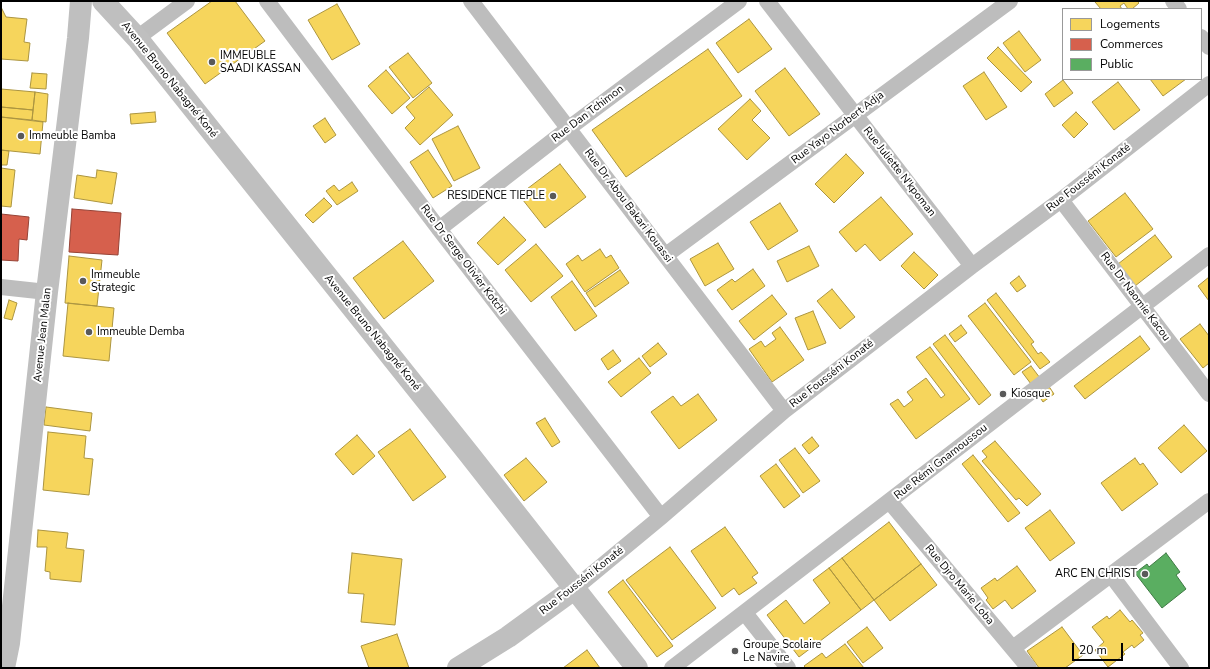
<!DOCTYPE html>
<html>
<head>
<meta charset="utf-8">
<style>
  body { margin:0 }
  #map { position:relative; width:1210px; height:669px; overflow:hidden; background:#fff; font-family:"Nunito Sans",sans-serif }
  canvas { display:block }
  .frame { position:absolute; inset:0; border:2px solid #000; pointer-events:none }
  .legend { position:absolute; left:1062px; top:8px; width:140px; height:72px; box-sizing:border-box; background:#fff; border:1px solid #999; margin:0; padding:5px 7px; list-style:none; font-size:12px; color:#000 }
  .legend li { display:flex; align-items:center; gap:8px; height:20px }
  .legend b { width:20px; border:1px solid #999 }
  .scale { position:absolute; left:1072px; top:643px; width:51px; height:18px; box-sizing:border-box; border:2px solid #000; border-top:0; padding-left:5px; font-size:12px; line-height:14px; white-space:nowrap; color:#000; -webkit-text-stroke:3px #fff; paint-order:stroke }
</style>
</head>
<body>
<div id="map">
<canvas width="1210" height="669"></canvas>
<div class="frame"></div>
<ul class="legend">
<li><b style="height:11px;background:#f6d55c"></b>Logements</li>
<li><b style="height:11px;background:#d6604d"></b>Commerces</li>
<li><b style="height:11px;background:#5aae61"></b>Public</li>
</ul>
<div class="scale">20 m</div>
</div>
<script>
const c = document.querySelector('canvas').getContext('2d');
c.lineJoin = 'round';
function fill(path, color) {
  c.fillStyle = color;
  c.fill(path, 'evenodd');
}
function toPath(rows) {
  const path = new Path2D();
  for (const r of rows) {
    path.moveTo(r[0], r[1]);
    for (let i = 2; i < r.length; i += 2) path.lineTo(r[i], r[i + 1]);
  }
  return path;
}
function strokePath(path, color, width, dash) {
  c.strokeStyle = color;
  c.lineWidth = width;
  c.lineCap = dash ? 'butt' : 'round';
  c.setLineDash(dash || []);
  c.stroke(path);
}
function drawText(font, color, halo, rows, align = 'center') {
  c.font = font + ' "Nunito Sans",sans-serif';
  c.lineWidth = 4;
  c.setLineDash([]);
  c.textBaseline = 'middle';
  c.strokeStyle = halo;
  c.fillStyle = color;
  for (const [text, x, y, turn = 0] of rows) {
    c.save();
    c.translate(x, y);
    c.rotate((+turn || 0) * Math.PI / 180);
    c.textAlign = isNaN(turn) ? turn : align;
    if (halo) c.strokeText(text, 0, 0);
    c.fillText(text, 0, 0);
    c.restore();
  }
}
const homes = toPath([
  [212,1,235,1,265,41,205,84,167,33,212,1],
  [1097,1,1137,1,1139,3,1132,9,1128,9,1124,3,1120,6,1122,9,1101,9,1095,2,1097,1],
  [337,4,360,44,332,60,308,20,337,4],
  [1,7,6,17,27,19,24,42,30,43,28,61,1,59,1,7],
  [749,19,772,49,738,73,716,43,749,19],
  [1019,31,1041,60,1025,72,1003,43,1019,31],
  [998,47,1032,82,1021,92,987,58,998,47],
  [708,49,742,96,626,177,592,130,708,49],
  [408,53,432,83,413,98,389,67,408,53],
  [785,68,820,114,789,136,755,91,785,68],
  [386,70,410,98,392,114,368,86,386,70],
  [984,72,1007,107,986,120,963,86,984,72],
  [32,73,47,74,46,89,30,88,32,73],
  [1150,79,1186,79,1163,96,1150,79],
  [1063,80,1073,93,1054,107,1045,94,1063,80],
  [1118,82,1140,110,1114,130,1092,102,1118,82],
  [429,87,453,115,420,145,405,128,415,118,406,107,429,87],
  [1,89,35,92,33,110,1,107,1,89],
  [35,92,48,94,46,122,32,120,35,92],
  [750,99,761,111,752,120,770,138,747,160,718,129,750,99],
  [1,107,33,110,32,120,1,117,1,107],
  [155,112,156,122,131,124,130,114,155,112],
  [1076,112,1088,124,1074,138,1062,125,1076,112],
  [1,117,43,122,40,154,1,150,1,117],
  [325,118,336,135,325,143,313,126,325,118],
  [458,126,480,168,454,181,432,139,458,126],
  [1,150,9,151,7,165,1,165,1,150],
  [428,150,452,186,433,198,410,162,428,150],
  [846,154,864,173,834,203,815,184,846,154],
  [560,164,586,197,545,228,519,195,560,164],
  [1,168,15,170,11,207,1,206,1,168],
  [97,170,117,173,112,204,74,198,77,175,96,178,97,170],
  [352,182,358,191,337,205,326,191,334,185,339,191,352,182],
  [1125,193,1153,229,1116,257,1088,221,1125,193],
  [881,197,913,234,880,261,865,244,856,252,839,232,881,197],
  [324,198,332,206,313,223,305,215,324,198],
  [780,203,798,231,768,250,750,222,780,203],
  [504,217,526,240,498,265,477,243,504,217],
  [1155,235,1172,257,1135,286,1118,264,1155,235],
  [403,241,434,281,384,319,353,278,403,241],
  [718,243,734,269,705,286,690,259,718,243],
  [536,244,563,276,531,302,505,270,536,244],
  [809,246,819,266,787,282,777,261,809,246],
  [600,249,606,258,611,255,619,268,585,292,566,264,578,255,582,261,600,249],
  [914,252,938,275,924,289,901,266,914,252],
  [69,256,102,260,97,306,65,303,69,256],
  [753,269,765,286,732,310,717,290,732,279,735,282,753,269],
  [620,270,629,283,595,307,586,293,620,270],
  [1019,276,1026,286,1017,292,1010,283,1019,276],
  [1209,277,1209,301,1198,286,1209,277],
  [572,281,597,316,575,331,551,297,572,281],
  [832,289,855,317,840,329,817,301,832,289],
  [996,293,1034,342,1031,344,1038,354,1041,352,1050,362,1040,369,987,300,996,293],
  [772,295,787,314,754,340,739,321,772,295],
  [9,300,17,303,12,320,4,318,9,300],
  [68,303,114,308,109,361,63,356,68,303],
  [985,303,1031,362,1014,375,968,316,985,303],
  [813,311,826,343,808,350,795,318,813,311],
  [1200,324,1209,336,1209,363,1203,368,1180,339,1200,324],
  [961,325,967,333,955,342,949,334,961,325],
  [780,327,804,360,772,382,749,349,761,341,765,347,776,339,772,333,780,327],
  [945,335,991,395,979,405,933,344,945,335],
  [1140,336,1150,349,1085,399,1074,386,1140,336],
  [658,343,667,354,650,367,642,356,658,343],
  [930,347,970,399,916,439,890,404,898,399,904,407,913,400,907,392,926,378,941,398,945,395,916,357,930,347],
  [613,350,621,361,608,370,601,359,613,350],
  [639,358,651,373,621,397,608,382,639,358],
  [1031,366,1040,378,1031,384,1022,372,1031,366],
  [1048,385,1054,394,1043,402,1037,393,1048,385],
  [698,394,717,420,679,449,651,412,673,396,681,406,698,394],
  [46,407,92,413,90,431,44,425,46,407],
  [545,418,560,442,552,447,536,423,545,418],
  [1184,425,1207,451,1181,473,1158,448,1184,425],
  [410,429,446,477,413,501,378,452,410,429],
  [48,432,86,436,84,458,93,459,89,495,43,490,48,432],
  [357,435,375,456,353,475,335,454,357,435],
  [812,437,819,446,809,454,802,445,812,437],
  [995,441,1041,494,1027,506,1019,498,1016,500,982,461,987,457,982,451,995,441],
  [795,448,820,481,803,493,779,460,795,448],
  [973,455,1020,513,1008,522,962,464,973,455],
  [526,458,547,482,524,501,504,475,526,458],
  [1135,458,1140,465,1143,463,1158,484,1122,511,1101,483,1135,458],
  [776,464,800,496,784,508,760,476,776,464],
  [1050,510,1075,543,1050,561,1025,528,1050,510],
  [889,522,921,564,874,600,842,558,889,522],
  [725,527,758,573,752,577,757,583,739,595,734,588,722,597,691,551,725,527],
  [38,530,68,533,66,548,84,550,81,582,50,579,50,572,45,571,47,547,37,547,38,530],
  [670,547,716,608,672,640,626,580,670,547],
  [352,553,402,559,395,625,361,622,364,594,348,593,352,553],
  [842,558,874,600,861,610,829,568,842,558],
  [921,564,937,585,890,621,874,600,921,564],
  [1017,566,1036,591,1012,609,1005,600,993,609,986,600,988,598,981,588,995,578,997,581,1017,566],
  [829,568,861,610,799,657,767,615,786,600,804,624,830,603,813,580,829,568],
  [623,580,673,646,657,657,608,592,623,580],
  [1120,610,1130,622,1132,620,1143,633,1140,635,1144,640,1134,648,1132,645,1123,652,1125,654,1108,667,1095,650,1104,642,1092,627,1107,616,1109,619,1120,610],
  [867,627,883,648,863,663,847,642,867,627],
  [1062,627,1083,655,1065,668,1039,668,1027,651,1062,627],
  [397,634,409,668,369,668,361,646,397,634],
  [845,644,864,668,806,668,804,666,822,653,826,658,845,644],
  [587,650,600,668,563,668,587,650]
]);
const shops = toPath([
  [72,209,121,213,118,255,69,252,72,209],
  [1,214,29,217,27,240,19,239,18,261,1,260,1,214]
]);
const public = toPath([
  [1166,553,1180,572,1176,575,1186,589,1162,608,1135,573,1147,564,1149,567,1166,553]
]);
const street = toPath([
  [267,1,439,229,661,517],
  [471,1,784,411],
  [767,1,972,266],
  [1173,1,1179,9],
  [1201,37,1209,47],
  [137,38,187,1],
  [1061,200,1209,394],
  [439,229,569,128,739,1],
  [666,255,1010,1],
  [1,287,47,292],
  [890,502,1029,668],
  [1111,575,1181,668],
  [574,589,661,517,784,411,972,266,1061,200,1209,84],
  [745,613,788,668],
  [1013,648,1209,501],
  [672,668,1209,255]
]);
const secondary = toPath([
  [103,1,137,38,469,454,637,668],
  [4,668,9,643,47,292,78,38,81,1],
  [458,668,508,637,574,589]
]);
const markers = [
  [212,62,4,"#595959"],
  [21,136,4,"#595959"],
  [553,196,4,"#595959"],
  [83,281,4,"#595959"],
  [89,332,4,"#595959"],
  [1003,394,4,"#595959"],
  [1145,574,4,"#595959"],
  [735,651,4,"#595959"]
];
const poiNames = [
  ["IMMEUBLE",220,56],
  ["SAADI KASSAN",220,69],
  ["Immeuble Bamba",29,136],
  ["RESIDENCE TIEPLE",545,196,"right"],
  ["Immeuble",91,275],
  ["Strategic",91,288],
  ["Immeuble Demba",97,332],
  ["Kiosque",1011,394],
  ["ARC EN CHRIST",1137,574,"right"],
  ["Groupe Scolaire",743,645],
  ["Le Navire",743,658]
];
const streetNames = [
  ["Avenue Bruno Nabagné Koné",169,80,51],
  ["Rue Dan Tchimon",588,114,-37],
  ["Rue Yayo Norbert Adja",838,128,-37],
  ["Rue Juliette N'kpoman",899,172,52],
  ["Rue Fousséni Konaté",1089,178,-38],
  ["Rue Dr Abou Bakari Kouassi",628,206,53],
  ["Rue Dr Serge Olivier Kotchi",463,260,53],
  ["Rue Dr Naomie Kacou",1135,297,53],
  ["Avenue Bruno Nabagné Koné",372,333,51],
  ["Avenue Jean Malan",43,335,-84],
  ["Rue Fousséni Konaté",832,374,-38],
  ["Rue Rémi Gnamoussou",941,462,-38],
  ["Rue Fousséni Konaté",582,581,-38],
  ["Rue Djro Marie Loba",959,585,50]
];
fill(homes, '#f6d55c');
strokePath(homes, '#ac9540', 1);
fill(shops, '#d6604d');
strokePath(shops, '#964336', 1);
fill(public, '#5aae61');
strokePath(public, '#3f7a44', 1);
strokePath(street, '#bdbdbd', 16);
strokePath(secondary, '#bfbfbf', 22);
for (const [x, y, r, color] of markers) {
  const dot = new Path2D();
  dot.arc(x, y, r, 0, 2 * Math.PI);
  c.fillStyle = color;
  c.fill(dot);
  strokePath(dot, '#fff', 1.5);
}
drawText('11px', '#000', '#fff', poiNames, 'left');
drawText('11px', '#000', '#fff', streetNames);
</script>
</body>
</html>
